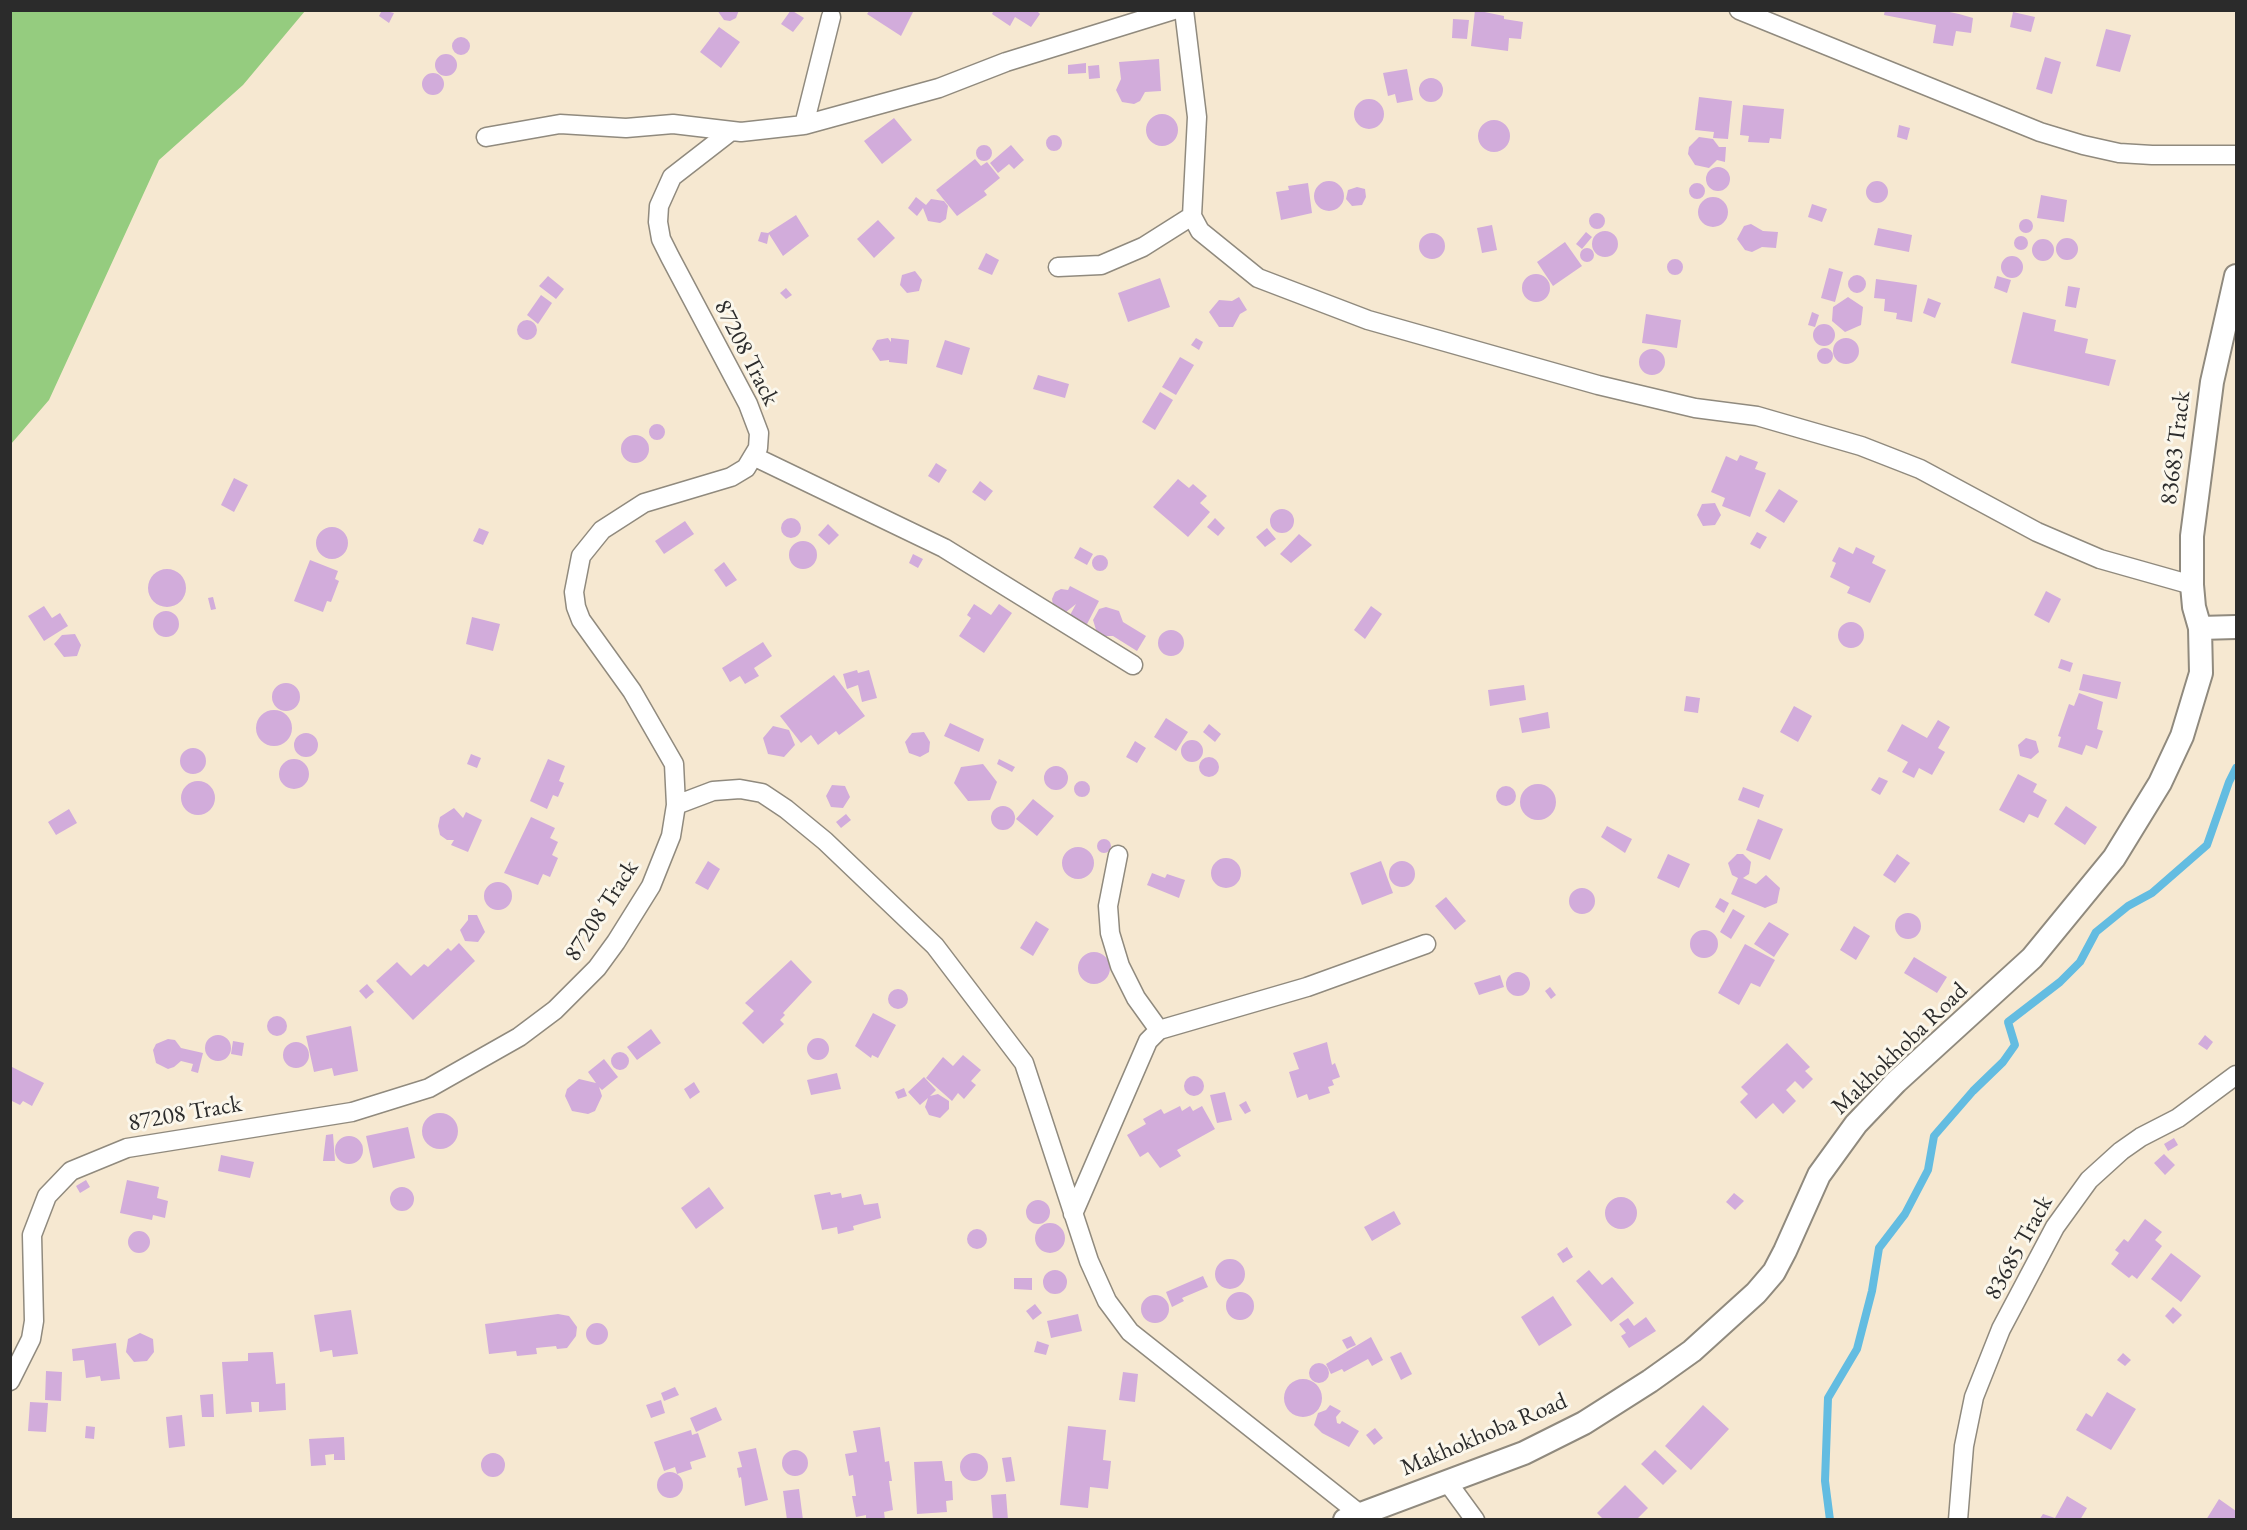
<!DOCTYPE html>
<html>
<head>
<meta charset="utf-8">
<style>
  body { margin:0 }
  #map { position:relative; width:2247px; height:1530px; overflow:hidden; background:#f6e8d1; font-family:"EB Garamond",serif }
  canvas { display:block }
  .frame { position:absolute; inset:0; border:12px solid #2b2b2b; pointer-events:none }
</style>
</head>
<body>
<div id="map">
<canvas width="2247" height="1530"></canvas>
<div class="frame"></div>
</div>
<script>
const c = document.querySelector('canvas').getContext('2d');
c.lineJoin = 'round';
function fill(path, color) {
  c.fillStyle = color;
  c.fill(path, 'evenodd');
}
function toPath(rows) {
  const path = new Path2D();
  for (const r of rows) {
    if (r.length === 3) {
      path.moveTo(r[0] + r[2], r[1]);
      path.arc(r[0], r[1], r[2], 0, 2 * Math.PI);
      continue;
    }
    path.moveTo(r[0], r[1]);
    for (let i = 2; i < r.length; i += 2) path.lineTo(r[i], r[i + 1]);
  }
  return path;
}
function strokePath(path, color, width, dash) {
  c.strokeStyle = color;
  c.lineWidth = width;
  c.lineCap = dash ? 'butt' : 'round';
  c.setLineDash(dash || []);
  c.stroke(path);
}
function drawText(font, color, halo, rows, align = 'center') {
  c.font = font + ' "EB Garamond",serif';
  c.lineWidth = 6;
  c.setLineDash([]);
  c.textBaseline = 'middle';
  c.strokeStyle = halo;
  c.fillStyle = color;
  for (const [text, x, y, turn = 0] of rows) {
    c.save();
    c.translate(x, y);
    c.rotate((+turn || 0) * Math.PI / 180);
    c.textAlign = isNaN(turn) ? turn : align;
    if (halo) c.strokeText(text, 0, 0);
    c.fillText(text, 0, 0);
    c.restore();
  }
}
const green = toPath([
  [11,10,305,11,243,85,159,160,49,400,11,444]
]);
const stream = toPath([
  [1830,1520,1825,1481,1828,1398,1857,1349,1872,1291,1879,1248,1905,1214,1928,1170,1934,1136,1973,1091,2003,1062,2015,1045,2008,1022,2060,982,2080,962,2096,932,2128,906,2152,893,2207,845,2229,782,2236,768]
]);
const building = toPath([
  [382,10,394,13,389,23,379,16],
  [717,10,739,10,736,18,730,21,724,20],
  [791,10,804,18,793,32,781,24],
  [870,10,914,10,901,36,867,14],
  [994,10,1036,10,1040,14,1031,27,1015,17,1010,26,992,14],
  [1475,10,1504,16,1504,19,1523,22,1521,39,1509,38,1508,51,1471,46],
  [1885,10,1940,10,1959,14,1973,18,1971,33,1956,31,1953,46,1933,43,1936,25,1884,15],
  [2013,12,2035,17,2031,32,2010,27],
  [1453,19,1469,20,1467,39,1452,38],
  [719,27,740,42,721,68,700,52],
  [2106,29,2131,35,2120,72,2096,66],
  [461,46,9],
  [446,65,11],
  [2045,57,2061,62,2052,94,2036,89],
  [1159,59,1161,91,1145,92,1140,101,1134,104,1122,102,1116,90,1121,79,1119,62],
  [1086,63,1086,73,1068,74,1068,65],
  [1099,65,1100,78,1089,79,1088,66],
  [1407,69,1413,100,1397,103,1395,94,1388,96,1383,73],
  [433,84,11],
  [1431,90,12],
  [1699,97,1732,101,1728,139,1713,138,1714,132,1695,130],
  [1369,114,15],
  [1743,105,1784,109,1781,139,1770,138,1769,143,1748,142,1749,136,1740,135],
  [1162,130,16],
  [894,118,912,140,882,164,864,141],
  [1494,136,16],
  [1899,125,1910,128,1907,140,1897,137],
  [1054,143,8],
  [1699,137,1713,139,1719,147,1726,147,1725,162,1717,160,1709,168,1695,165,1688,154,1689,147],
  [984,153,8],
  [1011,145,1024,160,1014,169,1009,164,998,173,990,163],
  [975,159,981,166,987,162,1000,178,984,191,987,195,957,216,936,190],
  [1718,179,12],
  [1877,192,11],
  [1329,196,15],
  [1308,183,1312,213,1281,220,1276,192,1289,190,1288,186],
  [1697,191,8],
  [1357,187,1365,189,1366,197,1362,205,1352,206,1346,199,1348,190],
  [2041,195,2067,200,2064,222,2037,218],
  [1713,212,15],
  [916,197,926,205,931,199,944,201,948,206,946,219,940,223,928,221,923,208,917,216,908,208],
  [1812,204,1827,209,1822,222,1808,217],
  [1597,221,8],
  [796,215,809,236,783,256,769,234,767,244,758,241,761,232,768,233],
  [2026,226,7],
  [878,220,895,238,874,258,857,239],
  [1751,224,1763,231,1778,232,1776,248,1762,247,1752,252,1745,250,1737,239,1744,226],
  [1492,225,1497,250,1482,253,1477,228],
  [1878,228,1912,235,1909,252,1874,245],
  [1605,244,13],
  [1586,232,1592,237,1582,249,1576,244],
  [1432,246,13],
  [2021,243,7],
  [2067,249,11],
  [2043,250,11],
  [1565,242,1582,266,1553,286,1537,262],
  [1587,255,7],
  [986,253,999,260,992,275,978,269],
  [2012,267,11],
  [1675,267,8],
  [1829,268,1843,272,1835,302,1821,298],
  [915,271,922,280,919,291,907,293,900,285,902,275],
  [1536,288,14],
  [1857,284,9],
  [548,276,564,289,556,299,539,286],
  [1997,276,2011,280,2007,293,1994,288],
  [1160,278,1170,307,1128,322,1118,293],
  [1876,279,1917,285,1912,322,1896,319,1897,313,1884,311,1885,299,1874,298],
  [2068,286,2080,288,2076,308,2065,306],
  [786,288,792,295,786,299,780,293],
  [541,295,552,303,538,324,527,315],
  [1239,297,1247,310,1240,314,1233,327,1219,327,1209,312,1219,300,1232,301],
  [1848,297,1863,307,1861,325,1845,332,1832,321,1833,307],
  [1928,298,1941,303,1935,318,1923,313],
  [1812,312,1819,315,1815,327,1808,325],
  [2023,312,2056,320,2054,331,2088,339,2085,353,2116,360,2109,386,2011,363],
  [1646,314,1681,320,1677,348,1642,343],
  [527,330,10],
  [1824,335,11],
  [1846,351,13],
  [888,338,891,342,891,338,909,340,907,364,889,362,889,360,880,361,872,349,877,340],
  [1196,338,1203,342,1199,350,1191,345],
  [945,340,970,348,962,375,936,367],
  [1825,356,8],
  [1652,362,13],
  [1180,357,1194,365,1176,395,1162,387],
  [1038,375,1069,384,1065,398,1033,389],
  [1160,392,1173,400,1155,430,1142,422],
  [657,432,8],
  [635,449,14],
  [1740,455,1758,462,1755,469,1766,473,1750,517,1722,506,1725,498,1711,492,1726,456,1737,461],
  [936,463,947,470,939,483,928,476],
  [234,478,248,485,234,512,221,505],
  [1178,479,1189,488,1193,484,1207,496,1200,503,1210,512,1188,537,1153,507],
  [980,481,993,491,985,501,972,492],
  [1779,489,1798,501,1784,523,1765,511],
  [1715,503,1721,515,1715,525,1703,526,1697,515,1702,504],
  [1282,521,12],
  [1215,518,1225,528,1218,536,1207,527],
  [791,528,10],
  [685,521,694,534,664,554,655,541],
  [828,524,839,535,829,545,818,535],
  [332,543,16],
  [479,528,489,532,483,545,473,541],
  [1267,528,1276,539,1265,547,1256,537],
  [1757,532,1767,537,1760,549,1750,544],
  [1299,534,1312,545,1291,563,1280,554],
  [803,555,14],
  [1080,547,1093,554,1087,565,1074,558],
  [1839,547,1853,554,1856,547,1875,556,1872,563,1886,570,1870,603,1847,593,1850,587,1830,577,1836,563,1832,561],
  [913,554,923,559,918,568,909,563],
  [1100,563,8],
  [310,560,338,571,335,579,339,581,331,602,327,601,323,612,294,601],
  [724,562,737,580,726,587,714,570],
  [167,588,19],
  [1070,586,1099,601,1086,626,1069,617,1076,604,1066,612,1053,606,1052,599,1055,592,1061,589,1068,590],
  [2046,591,2061,599,2049,623,2034,615],
  [213,597,216,609,211,610,208,598],
  [974,604,991,615,999,604,1012,613,984,653,959,636,971,618,967,615],
  [44,606,52,618,60,613,68,626,44,641,28,616],
  [1371,606,1382,614,1365,639,1354,630],
  [1106,607,1119,611,1123,622,1146,636,1137,651,1113,636,1103,636,1097,633,1093,620,1099,609],
  [166,624,13],
  [472,617,500,624,493,651,466,644],
  [1851,635,13],
  [1171,643,13],
  [75,634,81,645,77,656,64,657,54,644,62,635],
  [763,642,772,656,754,668,759,676,745,684,740,676,730,682,722,668],
  [2061,659,2073,663,2070,672,2058,668],
  [857,670,858,673,869,670,877,698,862,702,858,685,847,689,843,674],
  [2083,674,2121,682,2117,699,2079,690],
  [834,675,865,716,839,735,836,731,818,745,811,735,801,743,780,716],
  [286,697,14],
  [1524,685,1526,700,1490,706,1488,690],
  [2079,693,2103,702,2097,729,2103,731,2097,749,2086,745,2082,755,2058,747,2061,737,2058,736,2069,704,2074,706],
  [1686,696,1700,698,1698,713,1684,711],
  [1794,706,1812,716,1798,742,1780,732],
  [274,728,18],
  [1548,712,1550,728,1522,733,1519,718],
  [1166,718,1188,732,1176,751,1154,737],
  [1938,720,1950,727,1938,748,1945,752,1932,775,1919,768,1914,778,1902,772,1908,762,1887,751,1902,724,1927,738],
  [950,723,984,739,979,752,944,736],
  [1209,724,1221,734,1215,742,1203,732],
  [773,726,789,730,795,745,784,757,768,754,763,738],
  [924,732,930,742,929,752,920,757,909,753,905,742,912,733],
  [306,745,12],
  [2026,738,2036,741,2039,752,2031,759,2020,756,2018,745],
  [1192,751,11],
  [1135,741,1146,748,1137,763,1126,757],
  [193,761,13],
  [471,754,481,758,477,768,467,764],
  [1209,767,10],
  [294,774,15],
  [548,759,565,766,559,781,564,783,558,797,553,795,547,809,530,801],
  [999,759,1015,767,1012,772,997,764],
  [983,764,997,782,990,800,968,801,954,783,961,767],
  [1056,778,12],
  [2018,774,2037,784,2033,792,2047,800,2038,818,2029,814,2024,823,1999,810],
  [1879,777,1888,781,1880,795,1871,790],
  [198,798,17],
  [1082,789,8],
  [1538,802,18],
  [832,785,845,786,850,797,843,808,831,807,826,796],
  [1506,796,10],
  [1743,787,1764,795,1759,808,1738,800],
  [1033,799,1054,816,1037,836,1016,819],
  [1003,818,12],
  [2066,806,2097,827,2085,845,2054,824],
  [454,808,463,818,466,812,482,820,468,852,451,845,454,840,447,840,440,835,438,826,440,817],
  [69,809,77,823,56,835,48,822],
  [846,814,851,820,841,828,836,822],
  [531,817,555,828,550,838,558,842,552,855,558,858,550,877,543,874,538,885,504,873],
  [1758,819,1783,829,1770,860,1746,850],
  [1607,826,1632,839,1625,853,1601,837],
  [1104,846,7],
  [1078,863,16],
  [1668,854,1690,864,1679,888,1657,878],
  [1737,854,1743,854,1751,862,1749,874,1743,878,1756,884,1766,875,1780,888,1777,903,1765,908,1731,894,1738,878,1732,875,1728,863],
  [1897,854,1910,863,1895,883,1883,875],
  [1226,873,15],
  [708,861,720,869,708,890,695,883],
  [1381,861,1393,893,1362,905,1350,873],
  [1402,874,13],
  [1152,873,1165,878,1167,874,1185,880,1179,898,1147,885],
  [498,896,14],
  [1582,901,13],
  [1446,897,1466,921,1455,930,1435,906],
  [1720,898,1729,903,1724,913,1715,907],
  [1733,909,1745,916,1731,939,1720,932],
  [1908,926,13],
  [468,915,477,915,485,932,478,942,465,941,460,930,468,920],
  [1036,921,1049,929,1033,956,1020,948],
  [1769,922,1789,934,1774,957,1754,944],
  [1854,926,1870,936,1856,960,1840,950],
  [1704,944,14],
  [459,943,475,961,413,1020,376,981,397,962,411,976,424,964,428,967,448,948,451,951],
  [1745,944,1775,960,1760,987,1751,983,1739,1005,1718,993],
  [1094,968,16],
  [1914,957,1947,977,1937,993,1904,973],
  [791,960,812,982,783,1013,785,1015,780,1020,784,1024,763,1044,742,1023,754,1011,745,1003],
  [1518,984,12],
  [1500,975,1504,987,1479,995,1474,983],
  [367,984,374,992,366,999,359,991],
  [1550,987,1556,995,1551,999,1545,991],
  [898,999,10],
  [873,1013,896,1025,878,1058,872,1055,871,1058,855,1046],
  [277,1026,10],
  [351,1026,358,1071,334,1076,332,1068,314,1072,306,1036],
  [651,1029,661,1043,637,1060,627,1047],
  [2205,1035,2213,1042,2207,1050,2198,1044],
  [218,1048,13],
  [818,1049,11],
  [168,1039,175,1040,181,1048,203,1053,198,1073,191,1071,193,1064,181,1061,174,1067,168,1069,156,1063,153,1050,156,1044],
  [233,1041,244,1043,242,1056,231,1054],
  [1327,1042,1332,1065,1335,1063,1340,1077,1332,1080,1334,1085,1328,1087,1330,1093,1309,1100,1307,1094,1297,1098,1289,1072,1299,1069,1293,1053],
  [296,1055,13],
  [1787,1043,1810,1067,1805,1071,1813,1079,1803,1089,1795,1081,1786,1090,1796,1101,1783,1114,1773,1103,1756,1119,1740,1102,1748,1094,1741,1087],
  [620,1061,9],
  [963,1055,981,1070,971,1081,976,1085,964,1099,958,1093,952,1101,926,1078,943,1057,953,1066],
  [604,1059,618,1077,602,1090,599,1087,602,1096,595,1111,588,1114,572,1111,565,1096,567,1089,579,1079,596,1083,588,1072],
  [10,1066,44,1083,32,1106,23,1101,20,1105,10,1100],
  [837,1073,841,1089,811,1095,807,1080],
  [1194,1086,10],
  [924,1077,936,1090,930,1096,938,1094,949,1101,949,1109,940,1118,929,1115,925,1107,928,1098,920,1105,908,1092],
  [694,1082,700,1092,690,1099,684,1089],
  [904,1088,907,1096,898,1099,895,1092],
  [1225,1092,1232,1120,1217,1123,1210,1095],
  [1246,1101,1251,1111,1245,1114,1239,1105],
  [1180,1106,1182,1111,1190,1106,1193,1111,1202,1106,1215,1129,1177,1150,1181,1156,1160,1168,1148,1152,1140,1157,1127,1135,1146,1124,1143,1119,1161,1109,1164,1114],
  [440,1131,18],
  [408,1127,415,1158,373,1168,366,1136],
  [333,1134,335,1161,323,1161,326,1135],
  [349,1150,14],
  [2174,1138,2178,1145,2168,1151,2164,1144],
  [2164,1154,2175,1165,2165,1175,2154,1163],
  [221,1155,254,1162,250,1178,218,1171],
  [86,1180,90,1187,80,1193,76,1186],
  [127,1180,159,1187,157,1198,168,1201,165,1218,153,1215,152,1220,120,1213],
  [709,1187,724,1208,696,1229,681,1208],
  [402,1199,12],
  [830,1192,831,1195,841,1193,842,1198,861,1194,864,1205,878,1203,881,1218,853,1226,854,1230,838,1234,837,1227,822,1230,814,1195],
  [1734,1193,1744,1201,1735,1210,1726,1202],
  [1621,1213,16],
  [1038,1212,12],
  [1394,1211,1401,1224,1372,1241,1364,1227],
  [2145,1219,2162,1232,2155,1240,2162,1246,2137,1279,2132,1275,2129,1278,2111,1264,2119,1253,2115,1250,2124,1239,2128,1242],
  [1050,1238,15],
  [977,1239,10],
  [139,1242,11],
  [1567,1247,1573,1257,1563,1263,1557,1254],
  [2171,1253,2201,1276,2181,1302,2151,1279],
  [1230,1274,15],
  [1055,1282,12],
  [1589,1270,1602,1285,1612,1277,1634,1303,1611,1322,1576,1281],
  [1203,1276,1208,1287,1182,1298,1184,1301,1172,1307,1166,1292],
  [1014,1278,1032,1278,1032,1290,1014,1289],
  [1240,1306,14],
  [1155,1309,14],
  [1553,1296,1572,1325,1539,1346,1521,1317],
  [1035,1304,1042,1313,1033,1320,1026,1311],
  [2173,1307,2182,1315,2173,1324,2165,1316],
  [351,1310,358,1354,333,1357,332,1350,320,1352,314,1315],
  [558,1314,569,1316,577,1327,576,1336,567,1348,557,1349,556,1346,536,1348,537,1354,517,1356,516,1351,489,1354,485,1324],
  [1078,1314,1082,1331,1051,1338,1047,1321],
  [1646,1317,1656,1331,1629,1348,1621,1336,1626,1333,1619,1324,1628,1318,1634,1326],
  [597,1334,11],
  [140,1333,153,1339,154,1352,147,1361,134,1362,126,1352,128,1339],
  [1351,1336,1356,1345,1347,1349,1342,1340],
  [1371,1337,1383,1360,1372,1366,1368,1359,1344,1372,1342,1369,1331,1374,1326,1364],
  [1037,1341,1049,1345,1046,1355,1034,1352],
  [116,1343,120,1379,101,1381,100,1376,86,1378,84,1360,73,1361,72,1349],
  [273,1352,276,1384,285,1383,286,1410,259,1412,259,1402,251,1402,252,1412,226,1414,222,1362,248,1361,248,1353],
  [1401,1352,1412,1374,1401,1380,1390,1357],
  [2123,1353,2131,1360,2125,1366,2117,1360],
  [1319,1373,10],
  [46,1371,62,1372,61,1401,45,1400],
  [1123,1372,1138,1374,1135,1402,1119,1400],
  [1303,1398,19],
  [675,1387,679,1395,664,1401,661,1393],
  [2107,1392,2136,1409,2111,1450,2076,1430,2086,1413,2092,1417],
  [213,1394,214,1417,202,1417,200,1395],
  [661,1400,665,1413,651,1418,646,1405],
  [30,1402,48,1403,46,1432,28,1431],
  [1330,1405,1341,1411,1336,1417,1337,1423,1340,1424,1342,1421,1359,1431,1349,1447,1322,1433,1314,1425,1318,1413,1326,1410],
  [1703,1405,1729,1429,1691,1470,1665,1446],
  [716,1407,722,1420,696,1432,690,1418],
  [182,1415,185,1446,169,1448,166,1417],
  [86,1426,95,1427,94,1439,85,1438],
  [1068,1426,1106,1430,1103,1460,1111,1461,1108,1489,1090,1487,1088,1508,1060,1505],
  [880,1427,885,1462,889,1461,892,1481,889,1481,893,1510,884,1512,885,1520,866,1520,866,1515,856,1517,852,1496,856,1496,853,1475,849,1476,845,1454,857,1452,853,1431],
  [1375,1428,1383,1438,1374,1445,1366,1435],
  [691,1430,692,1435,698,1433,706,1457,690,1462,692,1469,677,1474,675,1467,664,1471,654,1442],
  [344,1437,345,1460,334,1460,334,1454,325,1455,326,1465,311,1466,309,1439],
  [756,1448,768,1500,745,1506,741,1477,739,1478,737,1468,742,1467,738,1452],
  [795,1463,13],
  [1655,1450,1677,1471,1663,1485,1641,1464],
  [974,1467,14],
  [493,1465,12],
  [1011,1457,1015,1481,1006,1482,1002,1458],
  [942,1461,945,1481,952,1481,953,1500,946,1501,947,1512,917,1514,914,1462],
  [670,1485,13],
  [1625,1485,1648,1508,1636,1520,1604,1520,1597,1513],
  [799,1489,803,1520,787,1520,783,1491],
  [1006,1494,1008,1520,993,1520,991,1495],
  [2067,1496,2087,1508,2080,1520,2039,1520,2043,1514,2055,1518],
  [2219,1499,2236,1511,2236,1520,2206,1520]
]);
const minor = toPath([
  [1184,10,1197,117,1192,216,1200,231,1258,278,1368,320,1598,385,1695,408,1757,416,1861,446,1920,469,2037,532,2100,559,2192,585],
  [1739,10,2040,132,2083,145,2119,153,2152,155,2236,155],
  [804,125,831,17],
  [486,137,560,124,626,128,673,124,741,132,804,125,939,88,1006,62,1174,10],
  [1058,267,1101,265,1143,247,1192,216],
  [755,457,944,548,1133,665],
  [676,805,713,791,740,789,762,793,786,809,825,841,935,946,1024,1063,1089,1261,1107,1301,1130,1332,1361,1515],
  [1118,855,1108,906,1110,933,1120,966,1136,998,1159,1030],
  [1073,1214,1148,1041,1159,1030,1307,987,1426,944],
  [10,1381,31,1339,34,1321,32,1235,47,1196,71,1171,127,1148,352,1112,429,1088,519,1037,555,1010,597,968,616,942,651,886,671,836,676,805,674,764,632,691,581,620,576,607,574,592,581,556,602,530,644,503,731,477,746,468,758,448,759,433,748,404,670,257,661,239,658,222,659,206,672,177,730,132],
  [1448,1483,1475,1520],
  [1958,1520,1964,1446,1974,1397,2001,1329,2055,1227,2089,1180,2121,1151,2141,1137,2178,1118,2236,1075]
]);
const tertiary = toPath([
  [2200,628,2194,607,2192,585,2192,536,2212,382,2236,276],
  [1345,1520,1524,1453,1584,1423,1650,1381,1692,1351,1756,1293,1774,1272,1785,1251,1819,1175,1856,1124,1896,1082,2032,958,2114,858,2160,783,2182,736,2201,673,2200,628,2236,627]
]);
const streetNames = [
  ["87208 Track",746,353,63],
  ["83683 Track",2176,448,-83],
  ["87208 Track",602,911,-57],
  ["Makhokhoba Road",1900,1049,-44],
  ["87208 Track",185,1114,-10],
  ["83685 Track",2019,1248,-61],
  ["Makhokhoba Road",1484,1435,-23]
];
fill(green, '#95cc7f');
strokePath(stream, '#63bce1', 8);
fill(building, '#d2acdb');
strokePath(minor, '#908a7e', 21);
strokePath(tertiary, '#908a7e', 26);
strokePath(minor, '#fff', 18);
strokePath(tertiary, '#fff', 22);
drawText('24px', '#2b2b2b', '#fbf7ec', streetNames);
</script>
</body>
</html>
